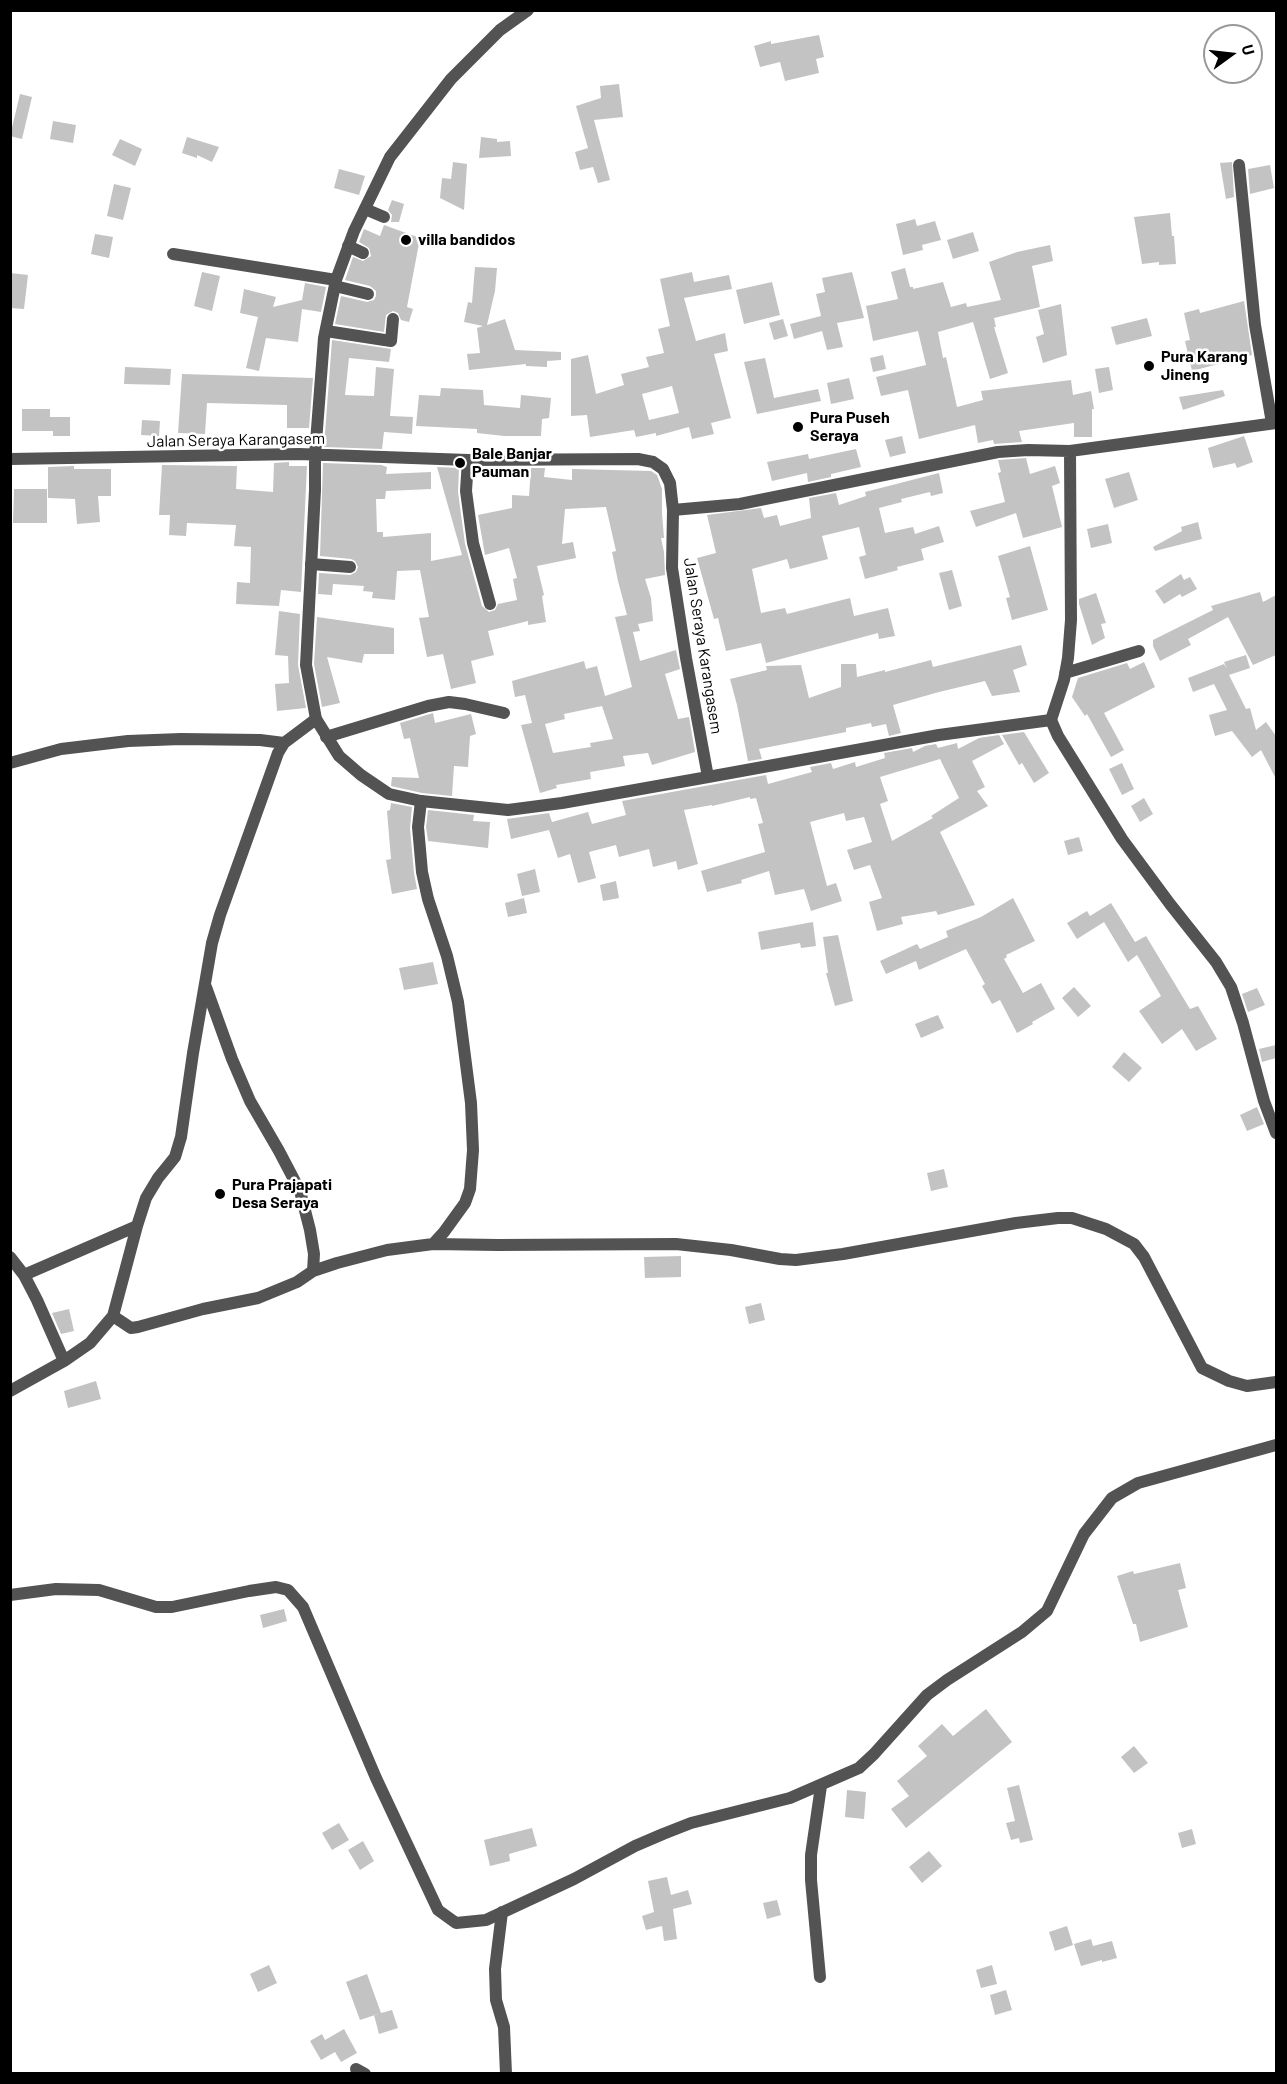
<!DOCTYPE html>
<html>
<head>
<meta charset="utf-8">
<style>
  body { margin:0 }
  #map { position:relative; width:1287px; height:2084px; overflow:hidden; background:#fff; font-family:Barlow,sans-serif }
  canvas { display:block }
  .frame { position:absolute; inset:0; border:12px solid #000; pointer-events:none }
  .north { position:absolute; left:1203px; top:24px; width:60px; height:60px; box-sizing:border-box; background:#fff; border:2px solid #999; border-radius:50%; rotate:75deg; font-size:16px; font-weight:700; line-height:24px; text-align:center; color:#000 }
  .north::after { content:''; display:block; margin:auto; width:21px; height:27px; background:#000; clip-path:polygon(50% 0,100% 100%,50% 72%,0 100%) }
</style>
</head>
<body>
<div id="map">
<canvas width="1287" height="2084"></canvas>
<div class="frame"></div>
<div class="north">U</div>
</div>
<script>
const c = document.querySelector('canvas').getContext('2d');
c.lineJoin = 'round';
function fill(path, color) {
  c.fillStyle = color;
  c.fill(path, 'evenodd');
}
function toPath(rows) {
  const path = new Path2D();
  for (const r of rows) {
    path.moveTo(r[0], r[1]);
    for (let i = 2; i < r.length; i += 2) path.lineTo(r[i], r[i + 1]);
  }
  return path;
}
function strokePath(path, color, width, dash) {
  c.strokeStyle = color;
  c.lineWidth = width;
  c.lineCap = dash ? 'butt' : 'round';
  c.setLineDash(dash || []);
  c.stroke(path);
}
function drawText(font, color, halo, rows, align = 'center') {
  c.font = font + ' Barlow,sans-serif';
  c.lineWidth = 5;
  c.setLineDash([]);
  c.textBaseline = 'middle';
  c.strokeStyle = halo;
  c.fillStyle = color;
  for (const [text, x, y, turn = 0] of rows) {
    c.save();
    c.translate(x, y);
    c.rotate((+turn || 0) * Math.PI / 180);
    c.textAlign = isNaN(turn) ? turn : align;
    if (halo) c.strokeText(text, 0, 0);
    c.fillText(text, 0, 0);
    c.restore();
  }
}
const building = toPath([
  [819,35,824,57,816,59,819,73,785,81,780,62,760,67,754,46,771,41,771,44],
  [619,84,623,117,594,120,610,180,598,183,593,167,580,170,575,152,588,148,576,106,601,98,600,86],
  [20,94,32,97,22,139,10,136],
  [53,121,76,125,73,143,50,139],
  [187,137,219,147,212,162,197,155,197,158,182,153],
  [481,137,497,139,497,142,510,141,511,156,479,158],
  [120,139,142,149,135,166,112,155],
  [453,162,467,164,464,210,440,198,442,178,451,179],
  [1232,162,1234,197,1226,199,1220,163],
  [1270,165,1274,188,1250,194,1248,169],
  [339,169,365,176,359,195,334,188],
  [114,184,131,188,123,220,107,216],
  [392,200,404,204,399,222,391,222,392,215,388,210],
  [1170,213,1172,236,1174,236,1176,264,1159,265,1159,262,1142,264,1134,217],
  [915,219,917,226,935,221,941,240,922,245,923,250,903,255,896,224],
  [384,225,420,238,407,307,413,309,409,322,401,320,398,313,393,311,386,315,384,332,335,324,341,296,367,302,374,300,376,296,376,291,370,286,345,280,353,257,363,261,371,256,369,248,359,242,364,229,380,236],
  [973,232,979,251,953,259,947,240],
  [95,234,113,237,109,258,91,254],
  [1050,245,1053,261,1032,266,1040,307,994,318,996,327,994,327,1008,373,990,379,973,322,938,332,943,358,946,357,957,407,983,400,981,391,1071,380,1073,395,1091,391,1094,409,1092,409,1092,437,1074,437,1074,423,1019,431,1022,442,994,444,993,440,978,443,975,425,919,439,908,390,881,396,876,377,926,365,918,331,873,341,866,306,898,299,891,272,905,268,910,287,913,287,913,289,943,282,951,307,966,303,967,307,1001,300,989,262,1017,252],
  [475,267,497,268,495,291,487,325,505,319,515,350,561,352,561,360,547,361,547,367,526,366,526,364,469,370,467,354,480,353,477,328,483,326,464,322,468,302,472,303],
  [202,272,220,276,212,311,194,306],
  [692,272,694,282,729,275,732,289,684,298,696,341,725,333,728,351,714,354,731,418,711,423,714,434,692,439,689,427,656,436,656,433,636,437,634,430,590,437,587,415,571,416,571,359,588,355,596,394,624,385,621,374,649,367,646,357,664,353,658,329,670,326,660,279],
  [672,386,679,413,649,420,642,394],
  [852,272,864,318,837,323,843,347,827,350,822,331,794,339,790,324,821,316,816,294,825,292,822,278],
  [10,273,28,275,24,309,10,308],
  [772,282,780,315,744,324,736,290],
  [305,283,326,287,321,312,302,309,298,342,266,338,259,371,246,368,258,317,240,313,244,289,276,297,273,307,302,300],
  [1244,301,1252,355,1192,371,1185,341,1190,340,1184,313,1199,309,1200,313],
  [1061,304,1067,355,1043,363,1036,337,1044,334,1038,310],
  [1147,318,1152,336,1116,345,1111,327],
  [783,319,788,336,774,340,769,323],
  [332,340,391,349,389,362,349,358,345,395,374,396,376,367,394,369,390,416,413,417,412,434,384,432,382,449,324,447],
  [883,355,886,369,873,372,870,358],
  [765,358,774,398,818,389,821,401,757,414,744,362],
  [125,367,171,369,170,385,124,384],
  [1109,367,1113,390,1099,393,1095,369],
  [182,374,313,378,309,428,287,428,287,405,207,403,205,434,178,433],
  [849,378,854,399,831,404,827,383],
  [441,388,483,390,484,405,520,408,521,395,551,398,549,418,542,419,541,436,504,436,477,433,477,429,416,426,419,395,440,396],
  [1223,390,1225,396,1183,410,1179,397],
  [22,409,50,409,50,417,70,417,70,436,53,436,53,431,22,431],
  [142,420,160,421,159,436,141,435],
  [902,436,906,453,890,457,885,440],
  [1244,436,1253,462,1237,468,1235,463,1213,468,1208,448],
  [856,449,861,467,831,474,831,477,808,482,807,473,772,481,767,462,808,454,809,459],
  [1026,458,1030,474,1055,466,1060,483,1052,486,1062,527,1023,538,1016,513,976,527,970,511,1005,502,998,473,1001,472,998,460],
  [289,462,289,466,307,466,301,592,281,590,279,606,236,604,237,582,250,583,251,547,234,546,236,525,187,523,186,536,169,535,170,515,159,515,162,465,237,466,236,489,273,492,274,463],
  [323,463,381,465,387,467,386,474,431,472,431,489,386,491,385,499,376,499,377,532,383,532,383,537,431,533,431,561,462,555,437,467,459,468,458,492,465,544,482,606,489,612,495,610,498,604,517,600,513,579,517,578,509,548,485,555,478,515,512,508,512,495,529,496,531,468,545,468,544,477,572,480,572,469,651,471,657,475,662,489,662,513,664,538,661,538,664,552,665,575,645,579,651,598,653,621,638,624,640,631,633,632,640,661,676,650,680,669,665,674,678,719,689,717,695,752,652,765,648,753,623,756,625,766,590,772,591,779,556,785,557,788,540,793,521,725,532,723,525,695,515,697,512,681,584,661,586,669,597,666,605,696,632,687,615,617,627,615,618,581,612,552,616,551,606,507,565,509,562,544,573,542,576,558,537,566,544,595,542,596,546,622,528,625,528,621,488,631,494,655,471,661,476,683,451,689,443,654,427,657,419,618,429,617,420,570,397,571,395,600,372,598,373,592,363,591,364,586,333,584,332,595,318,594,319,573,350,575,356,572,358,567,355,561,351,559,320,556],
  [602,706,613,739,590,743,591,747,553,753,545,724,565,719,564,714],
  [74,466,74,469,111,469,111,496,98,496,100,522,77,524,75,499,48,498,48,467],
  [1129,472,1138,500,1114,508,1105,479],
  [939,473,943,493,931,496,930,492,901,499,902,502,879,508,885,533,913,527,915,534,939,526,944,542,921,549,924,560,897,567,898,570,865,579,859,557,866,555,859,527,822,536,828,559,790,569,787,559,752,569,761,613,785,608,787,614,850,598,854,616,888,608,895,636,879,639,878,633,766,663,761,643,726,651,718,618,714,619,697,558,716,553,707,515,761,508,764,518,777,515,780,526,811,518,809,498,836,493,839,505,866,496,865,492],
  [14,489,47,489,47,523,13,523],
  [1198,522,1202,539,1155,551,1153,547,1182,531,1181,527],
  [1108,524,1112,543,1091,548,1087,529],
  [1030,546,1048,610,1012,620,1006,598,1010,597,998,556],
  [952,570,962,606,949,610,939,573],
  [1181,574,1184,580,1190,577,1197,589,1182,597,1180,594,1164,604,1155,591],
  [1260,592,1263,602,1276,595,1276,655,1253,665,1228,617,1188,639,1191,645,1160,661,1153,646,1153,640,1213,610,1211,606],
  [1096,593,1106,623,1101,624,1105,638,1092,645,1079,604,1079,599],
  [279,611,300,614,298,665,306,708,277,711,275,684,289,683,288,656,275,655],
  [317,617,394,628,394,654,364,654,362,663,327,657,340,703,322,707,314,664],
  [1021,645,1027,665,1013,670,1020,692,992,696,985,681,939,692,893,705,901,733,889,736,886,724,872,727,871,723,846,728,846,732,759,749,762,759,748,761,737,705,730,679,767,670,766,666,801,665,809,698,841,687,841,664,856,664,857,677,885,670,885,672,931,660,933,667],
  [1246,655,1250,668,1229,675,1246,709,1250,708,1256,730,1266,722,1276,736,1276,779,1261,750,1252,757,1232,731,1215,736,1209,715,1227,710,1214,684,1193,692,1188,678,1224,664,1227,669,1224,662],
  [1144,662,1155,687,1104,713,1124,750,1111,757,1087,714,1085,716,1072,697,1078,678,1127,663,1130,669],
  [433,713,435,723,471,714,476,734,470,736,468,767,454,766,452,796,422,793,391,786,392,777,419,778,410,738,404,739,400,723],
  [1024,732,1049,773,1034,783,1022,763,1019,765,1002,735],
  [999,735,1004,744,972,761,985,787,977,791,988,806,940,832,975,905,938,915,936,911,901,917,903,924,877,931,869,902,882,898,870,865,854,870,847,850,872,842,864,817,846,821,844,813,810,822,827,886,836,883,842,901,811,911,804,889,775,895,769,871,741,880,742,883,707,892,701,871,765,852,758,824,763,823,756,798,750,799,750,797,712,806,712,805,684,810,698,864,678,870,676,861,653,867,649,849,619,857,616,845,589,852,596,878,578,883,570,854,558,858,549,830,511,839,507,819,549,813,552,822,588,812,592,824,626,815,622,801,766,775,768,784,812,772,810,767,831,763,833,769,855,762,856,767,885,758,884,753,912,748,913,752,925,746,936,744,938,748,957,743,958,749,979,738],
  [940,759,959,798,931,816,933,818,892,841,880,804,888,801,880,777],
  [1122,763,1134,789,1122,795,1109,769],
  [1144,798,1153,814,1140,822,1131,806],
  [391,803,412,807,410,828,414,873,417,889,392,894,386,860,391,859,387,811,390,810],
  [428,810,474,815,473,821,490,822,488,848,428,841,426,827],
  [1079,837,1083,851,1068,855,1064,841],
  [535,869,540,892,522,896,517,874],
  [616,881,619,898,603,901,600,885],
  [524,898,527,913,508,917,505,903],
  [1013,898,1035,941,1006,955,1007,957,1004,959,1023,993,1041,983,1055,1009,1032,1022,1033,1024,1017,1033,1000,1000,992,1004,982,986,985,984,966,949,919,970,916,961,886,974,880,961,917,944,920,949,948,937,946,931,981,917],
  [1111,903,1135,942,1146,936,1190,1009,1198,1006,1217,1039,1196,1051,1182,1029,1162,1044,1139,1011,1161,996,1137,955,1128,962,1104,922,1077,939,1067,923,1087,911,1090,916],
  [813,922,816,946,801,948,800,943,761,950,758,932],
  [838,935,853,1001,835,1006,826,973,828,973,823,937],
  [433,962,438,984,404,990,399,968],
  [1074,987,1091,1006,1078,1017,1062,998],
  [1257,988,1265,1005,1248,1012,1242,994],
  [938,1015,944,1028,921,1038,915,1024],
  [1276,1045,1276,1058,1262,1062,1259,1049],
  [1124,1052,1142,1068,1129,1082,1112,1067],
  [1257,1107,1264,1124,1247,1131,1240,1115],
  [944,1169,948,1187,931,1191,927,1173],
  [681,1256,681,1277,645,1278,644,1257],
  [761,1303,765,1320,749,1324,745,1307],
  [69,1309,74,1331,61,1334,52,1313],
  [96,1381,101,1399,68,1408,64,1391],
  [1180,1563,1186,1588,1178,1590,1188,1627,1140,1642,1136,1624,1133,1624,1117,1576,1133,1571,1134,1574],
  [284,1609,287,1621,263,1628,260,1615],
  [986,1709,1012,1742,906,1828,891,1809,909,1796,897,1781,927,1756,918,1746,942,1724,953,1736],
  [1134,1746,1148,1763,1134,1773,1121,1757],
  [1019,1785,1033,1840,1020,1843,1019,1838,1011,1840,1006,1823,1015,1821,1007,1788],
  [847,1790,866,1792,864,1819,845,1817],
  [339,1823,349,1840,332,1850,322,1833],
  [532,1828,537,1846,509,1854,510,1861,490,1866,484,1840],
  [1192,1829,1196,1844,1182,1848,1178,1833],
  [363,1841,374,1861,360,1870,348,1850],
  [929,1851,942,1866,922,1883,909,1867],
  [667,1877,671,1895,688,1890,692,1904,673,1909,677,1939,664,1941,662,1926,646,1930,642,1916,654,1912,648,1881],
  [777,1900,781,1915,767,1919,763,1903],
  [1067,1926,1073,1945,1055,1951,1049,1932],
  [1091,1939,1093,1946,1112,1941,1117,1958,1102,1962,1102,1960,1081,1966,1074,1944],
  [269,1965,277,1983,258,1992,250,1974],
  [992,1965,997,1984,981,1988,976,1970],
  [367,1974,381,2013,360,2020,346,1982],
  [1006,1990,1012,2010,995,2015,990,1995],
  [392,2010,398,2028,379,2034,374,2015],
  [344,2029,357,2053,341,2062,335,2052,321,2060,310,2041,322,2034,325,2040]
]);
const minor = toPath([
  [1239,165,1255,325,1272,423],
  [365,209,384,217],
  [348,246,363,253],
  [173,254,336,280],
  [335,286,368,294],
  [326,331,391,341,393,319],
  [468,460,466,491,473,543,490,604],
  [673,510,740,504,998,452,1028,450,1070,451,1276,423],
  [311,564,350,567],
  [1065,673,1139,651],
  [1051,720,1064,680,1068,658,1071,620,1070,451],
  [326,737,428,706,449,702,465,704,504,713],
  [10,763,61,749,128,741,181,739,260,740,284,743],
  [421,801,418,827,422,872,428,899,447,956,458,1002,471,1103,473,1150,470,1189,465,1203,444,1232,433,1244],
  [206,987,232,1059,250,1101,279,1151,300,1191,310,1230,314,1254,313,1271],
  [10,1257,24,1275,37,1300,64,1361],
  [24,1275,137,1226],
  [113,1316,131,1328,138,1327,203,1309,258,1298,297,1282,313,1271,337,1263,387,1250,433,1244,498,1245,676,1244,731,1250,780,1259,796,1260,843,1254,1016,1223,1058,1218,1072,1218,1106,1229,1134,1244,1144,1257,1202,1368,1229,1381,1247,1386,1276,1382],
  [10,1391,64,1361,90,1343,113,1316,137,1226,146,1198,158,1178,175,1157,181,1137,193,1053,212,943,220,915,278,753,284,743,316,719],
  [10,1595,56,1589,99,1590,156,1607,172,1607,249,1591,276,1587,288,1590,303,1607,376,1778,438,1910,456,1923,486,1920,574,1879,635,1846,663,1834,691,1823,790,1798,859,1768,874,1754,927,1695,947,1680,1022,1632,1047,1611,1084,1534,1112,1498,1138,1483,1276,1445],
  [502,1912,495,1969,496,2000,504,2027,506,2074],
  [820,1977,811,1880,811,1855,821,1786],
  [356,2069,365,2074]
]);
const tertiary = toPath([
  [528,10,500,30,451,79,390,157,354,231,336,280,324,338,315,455,315,490,306,665,316,719,339,756,361,775,389,794,421,801,508,810,562,803,708,777],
  [10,459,299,454,468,460,638,459,653,462,663,469,670,483,673,510,672,568,686,658,708,777,939,735,1051,720,1058,736,1122,839,1170,904,1216,962,1231,987,1243,1023,1264,1101,1276,1133]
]);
const markers = [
  [406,240,6,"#000"],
  [1149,366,6,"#000"],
  [798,427,6,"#000"],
  [460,463,6,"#000"],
  [220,1194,6,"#000"]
];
const poiNames = [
  ["villa bandidos",418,240],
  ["Pura Karang",1161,357],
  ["Jineng",1161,375],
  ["Pura Puseh",810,418],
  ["Seraya",810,436],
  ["Bale Banjar",472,454],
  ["Pauman",472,472],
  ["Pura Prajapati",232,1185],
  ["Desa Seraya",232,1203]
];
const streetNames = [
  ["Jalan Seraya Karangasem",236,440,-1],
  ["Jalan Seraya Karangasem",703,646,81]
];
fill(building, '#c3c3c3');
strokePath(minor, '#535353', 12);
strokePath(tertiary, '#535353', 12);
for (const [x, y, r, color] of markers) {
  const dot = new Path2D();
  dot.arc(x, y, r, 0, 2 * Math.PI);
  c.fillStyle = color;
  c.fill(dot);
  strokePath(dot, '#fff', 2);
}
drawText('bold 16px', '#000', '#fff', poiNames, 'left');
drawText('16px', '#000', '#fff', streetNames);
</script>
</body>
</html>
